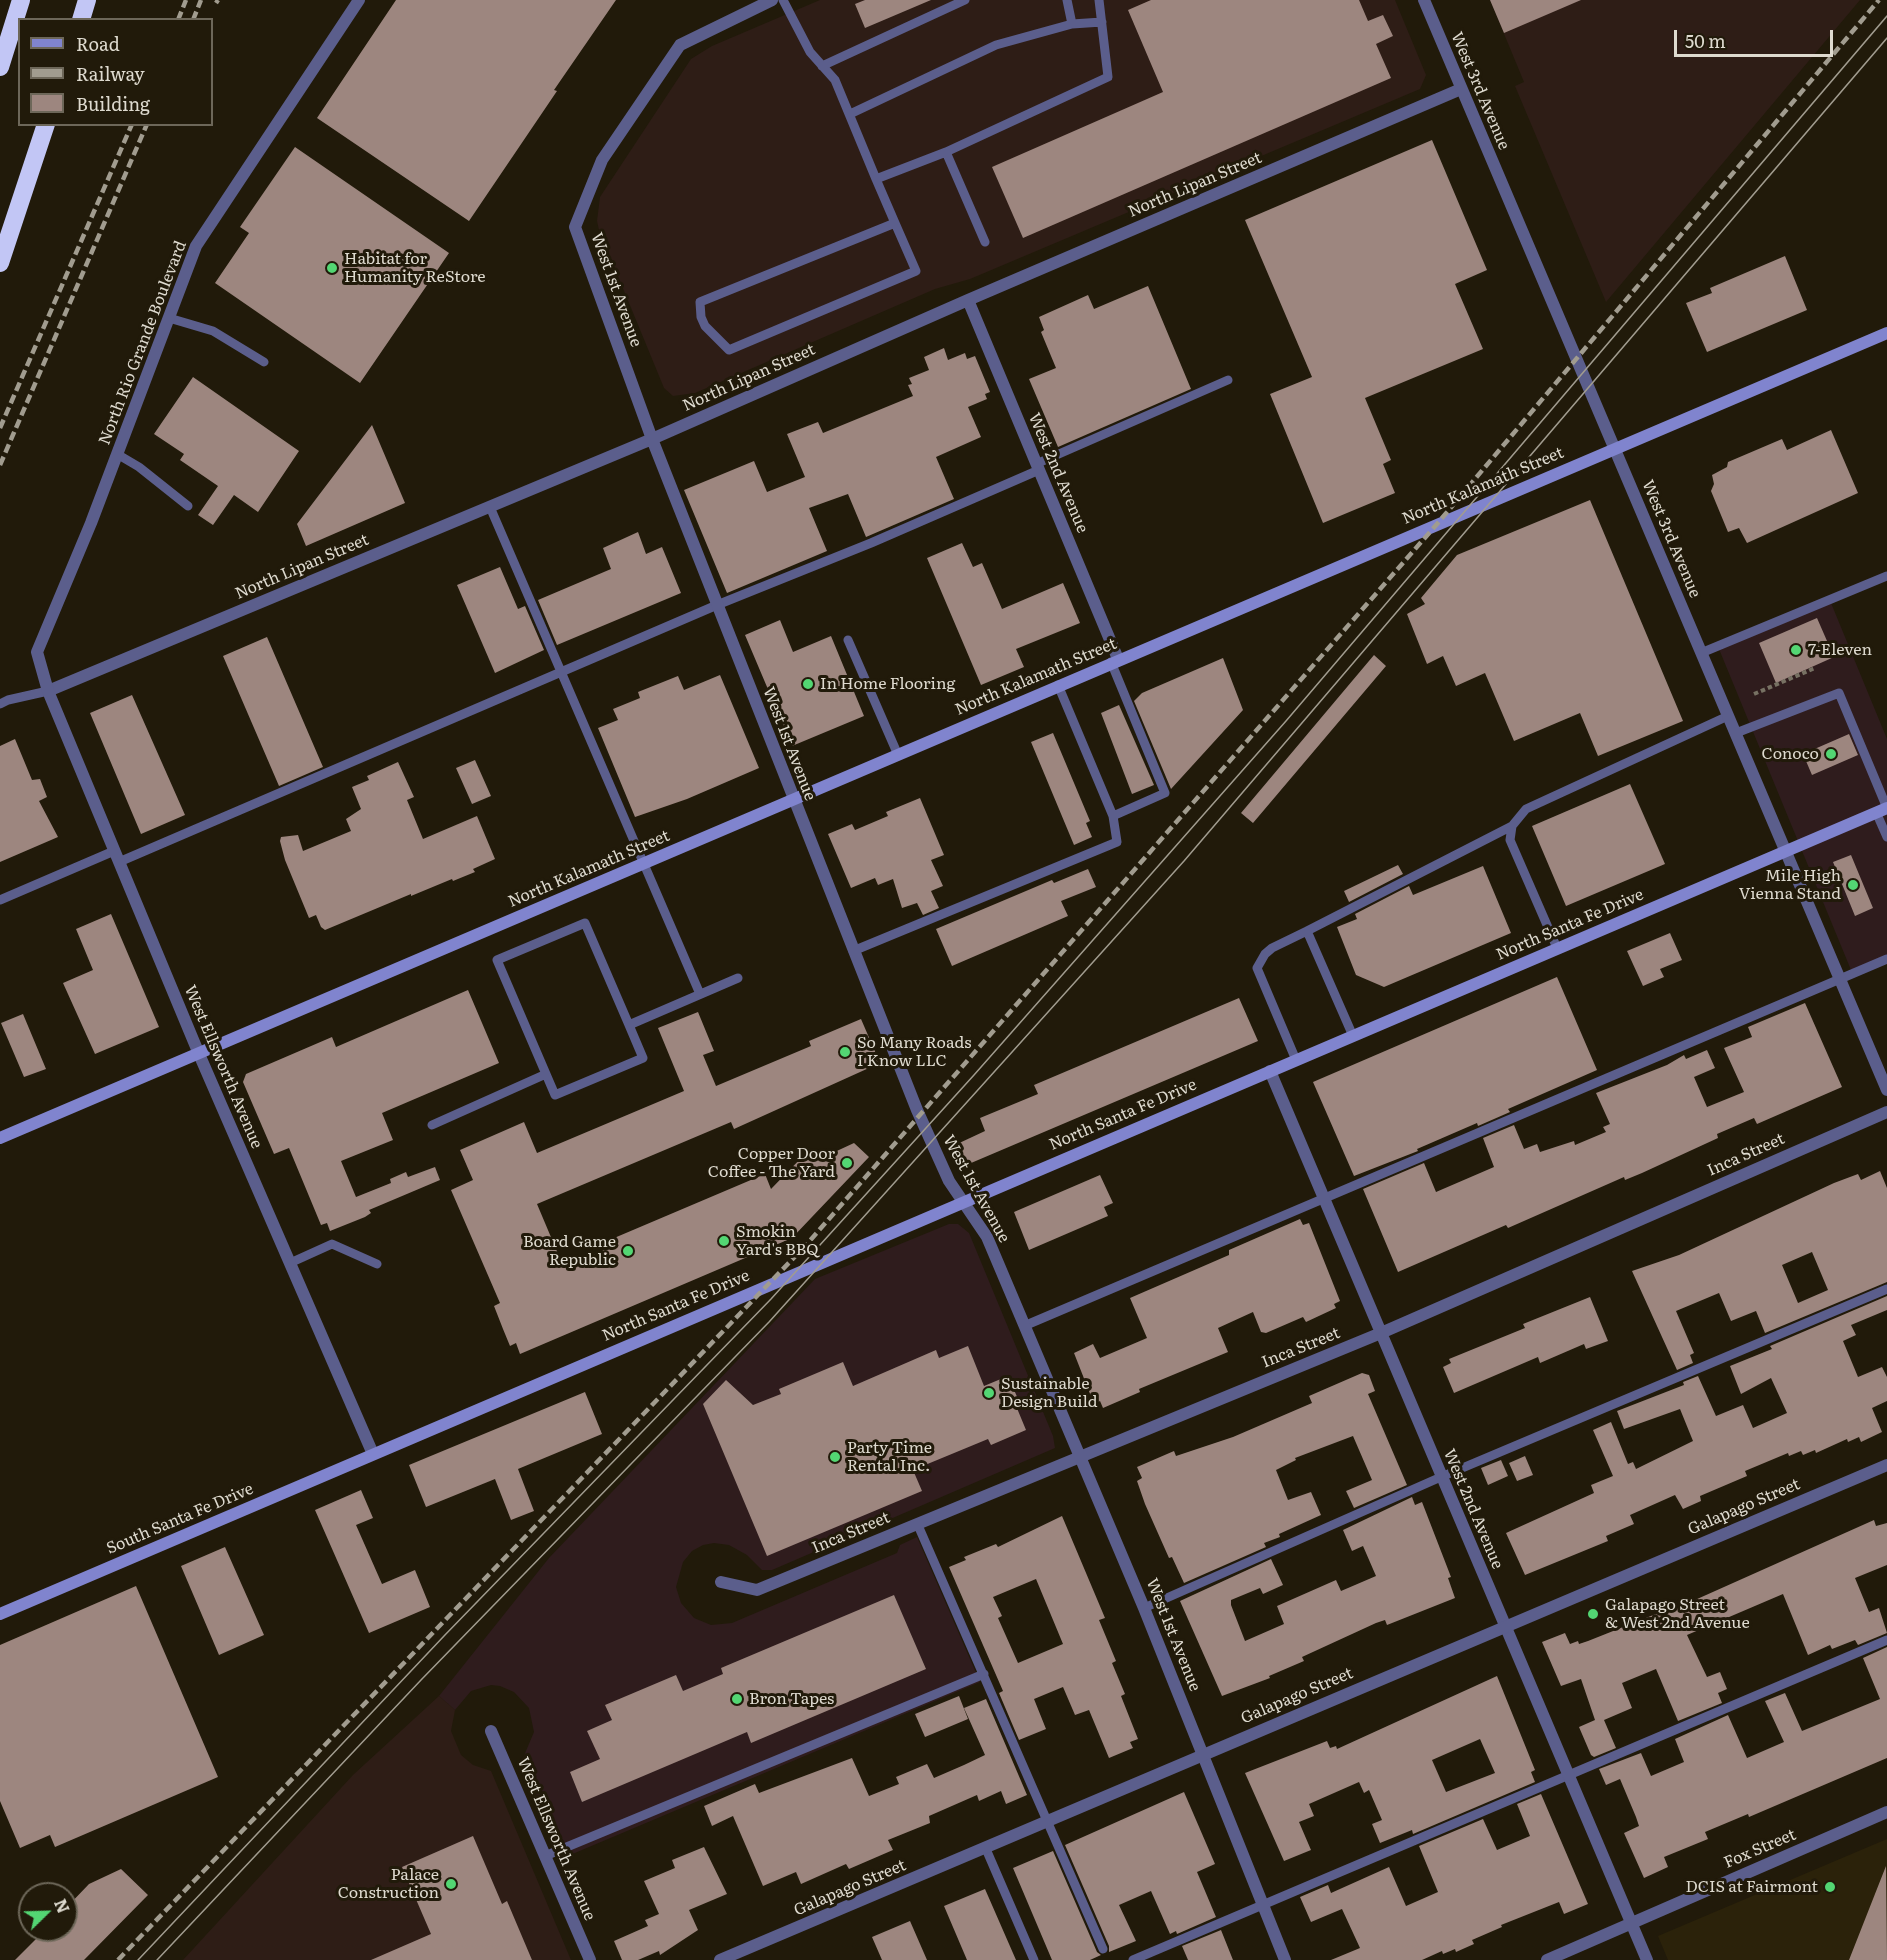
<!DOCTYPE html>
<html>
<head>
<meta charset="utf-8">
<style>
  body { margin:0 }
  #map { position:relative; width:1887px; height:1960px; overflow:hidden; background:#211a0a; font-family:Literata,serif }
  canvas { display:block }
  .legend { position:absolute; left:18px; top:18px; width:195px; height:108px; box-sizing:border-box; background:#211a0a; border:2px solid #6d6759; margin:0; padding:8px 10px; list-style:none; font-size:18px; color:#dedacf }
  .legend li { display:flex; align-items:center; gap:12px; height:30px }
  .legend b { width:30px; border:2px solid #6d6759 }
  .north { position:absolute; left:18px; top:1882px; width:60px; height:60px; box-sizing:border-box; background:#211a0a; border:2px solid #6d6759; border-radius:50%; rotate:67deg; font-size:16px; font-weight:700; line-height:24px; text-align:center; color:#dedacf }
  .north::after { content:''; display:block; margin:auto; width:21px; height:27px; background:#53d673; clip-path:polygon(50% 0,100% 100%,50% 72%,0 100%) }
  .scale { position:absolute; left:1674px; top:30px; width:159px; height:27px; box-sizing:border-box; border:3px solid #dedacf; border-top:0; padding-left:8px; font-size:18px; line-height:21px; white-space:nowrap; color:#dedacf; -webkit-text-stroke:4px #211a0a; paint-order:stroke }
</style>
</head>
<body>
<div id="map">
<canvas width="1887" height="1960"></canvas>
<ul class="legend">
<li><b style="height:8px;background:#8084ce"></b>Road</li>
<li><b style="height:8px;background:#a19c8f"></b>Railway</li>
<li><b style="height:16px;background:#9d867f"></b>Building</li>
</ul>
<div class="north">N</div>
<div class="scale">50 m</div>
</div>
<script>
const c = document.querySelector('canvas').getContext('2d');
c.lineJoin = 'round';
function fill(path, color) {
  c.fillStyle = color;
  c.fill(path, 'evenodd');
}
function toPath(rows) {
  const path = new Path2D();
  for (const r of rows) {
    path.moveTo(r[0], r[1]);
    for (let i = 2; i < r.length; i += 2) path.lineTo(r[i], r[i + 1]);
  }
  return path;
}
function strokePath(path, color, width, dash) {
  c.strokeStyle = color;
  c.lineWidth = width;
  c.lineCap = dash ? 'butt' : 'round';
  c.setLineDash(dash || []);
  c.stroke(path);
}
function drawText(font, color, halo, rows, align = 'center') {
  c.font = font + ' Literata,serif';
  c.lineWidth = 6;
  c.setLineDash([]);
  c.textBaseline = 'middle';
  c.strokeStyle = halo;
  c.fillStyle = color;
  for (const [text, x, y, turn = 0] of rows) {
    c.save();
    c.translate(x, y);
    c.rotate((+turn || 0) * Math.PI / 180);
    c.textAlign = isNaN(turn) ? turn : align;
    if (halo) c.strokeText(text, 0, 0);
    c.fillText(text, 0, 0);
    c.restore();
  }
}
const commercial = toPath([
  [1831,603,1887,739,1887,955,1851,970,1719,649],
  [949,1224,958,1224,969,1233,1053,1436,1055,1448,772,1570,762,1570,747,1555,729,1545,714,1543,703,1545,692,1551,683,1562,676,1587,681,1603,694,1618,711,1625,732,1623,897,1553,900,1545,917,1537,980,1682,563,1858,524,1765,523,1758,534,1732,529,1708,514,1692,500,1686,491,1685,471,1691,455,1710,439,1696,549,1558,815,1279]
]);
const industrial = toPath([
  [820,0,1395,0,1426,75,1420,89,970,279,935,289,695,393,673,396,664,388,599,230,597,221,600,197,691,59,712,46],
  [1490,0,1860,0,1606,302,1515,86,1524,82],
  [439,1696,455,1710,451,1731,461,1755,473,1765,491,1771,571,1960,183,1960,353,1775]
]);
const built = toPath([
  [1887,1839,1887,1960,1668,1960,1658,1936]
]);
const building = toPath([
  [396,0,616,0,554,90,557,91,469,221,317,118],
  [865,0,931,0,865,28,855,4],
  [1151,0,1359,0,1368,21,1383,15,1393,36,1376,44,1391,78,1023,238,992,167,1163,92,1128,10],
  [1490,0,1581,0,1504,33],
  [1432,140,1487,270,1455,284,1483,349,1365,398,1391,460,1383,464,1395,493,1323,523,1270,394,1312,377,1245,220],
  [295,147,449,253,360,383,215,283,249,233,240,227],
  [1785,256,1807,310,1707,352,1686,303,1712,293,1710,288],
  [1148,286,1191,389,1058,447,1029,379,1056,368,1041,332,1044,330,1039,317,1088,295,1094,309],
  [944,348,948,360,965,353,967,359,975,356,990,392,985,394,987,399,968,407,981,437,936,457,954,499,866,537,848,494,809,508,827,551,727,593,684,490,754,461,767,492,805,477,787,434,818,422,823,433,913,396,908,385,912,384,909,378,929,370,924,357],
  [193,377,299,451,258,512,234,495,213,525,198,515,218,486,180,460,184,454,154,434],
  [372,425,405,503,306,546,297,524],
  [1831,430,1858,493,1747,543,1739,528,1728,532,1711,491,1714,484,1712,475,1727,467,1728,462,1782,439,1787,450],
  [1590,500,1683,721,1598,756,1580,713,1514,741,1485,673,1456,686,1443,656,1427,664,1407,614,1425,604,1421,598,1457,555],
  [638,532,646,554,662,547,681,593,557,645,538,600,611,569,603,548],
  [962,543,973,567,982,563,1002,609,1063,583,1080,623,1016,649,1024,667,981,685,927,558],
  [500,567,518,609,525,606,544,650,495,673,457,585],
  [1817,618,1834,657,1776,683,1759,643],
  [780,620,793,652,831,636,864,716,792,746,745,635],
  [267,637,323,767,279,786,223,656],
  [1374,655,1386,666,1253,823,1241,813],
  [1223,658,1243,710,1171,789,1134,701,1142,693],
  [720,675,759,768,687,799,635,817,598,728,618,720,613,709,640,698,638,692,678,676,684,690],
  [132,695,185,815,141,834,90,713],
  [1119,705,1154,785,1132,794,1101,713],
  [1053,733,1090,821,1086,823,1092,837,1074,845,1031,742],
  [1849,734,1858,755,1812,775,1803,754],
  [15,739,32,780,40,779,47,797,39,801,58,837,0,862,0,746],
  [475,760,491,796,472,804,456,768],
  [398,762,414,797,407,800,423,839,477,816,495,859,473,869,475,872,453,881,452,879,411,896,411,894,325,930,321,927,316,915,309,918,285,860,280,841,281,837,298,835,303,851,351,831,346,819,361,809,352,787,369,780,367,776],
  [1630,784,1665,864,1566,906,1532,826],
  [920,798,944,855,931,860,943,886,931,891,939,908,923,915,917,903,902,908,893,879,878,885,875,878,851,888,828,834,852,824,855,830,888,816,886,812],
  [1851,855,1873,908,1855,916,1833,862],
  [1398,865,1403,874,1349,902,1344,891],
  [1483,866,1511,933,1384,987,1356,975,1337,927,1357,919,1355,914,1409,886,1413,895],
  [1088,869,1096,887,1061,901,1068,916,952,966,936,929,1052,880,1054,883],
  [111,914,159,1027,95,1054,63,983,93,970,76,929],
  [1670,933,1682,960,1660,969,1664,977,1643,986,1627,951],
  [1557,977,1597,1070,1508,1109,1510,1112,1478,1126,1477,1123,1417,1149,1418,1151,1354,1176,1313,1082],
  [468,990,499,1063,382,1113,393,1140,341,1161,356,1197,391,1183,390,1179,406,1172,408,1177,435,1167,440,1180,369,1210,371,1213,365,1217,330,1231,327,1223,321,1225,289,1148,274,1154,243,1082,246,1074,332,1037,336,1047],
  [1239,998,1258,1041,964,1166,955,1145,985,1131,980,1118,1038,1094,1034,1085],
  [1805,1003,1842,1087,1757,1124,1754,1118,1717,1134,1718,1138,1642,1173,1625,1180,1624,1177,1508,1228,1506,1225,1398,1272,1363,1189,1424,1163,1436,1192,1494,1167,1483,1138,1514,1125,1524,1149,1537,1144,1540,1152,1574,1141,1575,1145,1606,1132,1603,1127,1610,1124,1596,1093,1667,1065,1684,1055,1686,1059,1707,1050,1715,1068,1694,1077,1707,1107,1744,1092,1724,1048,1752,1037,1748,1027],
  [698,1012,714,1051,703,1055,716,1086,811,1046,809,1041,861,1019,880,1063,734,1129,731,1122,537,1204,564,1268,603,1251,600,1244,765,1174,771,1189,805,1154,813,1162,854,1143,869,1157,792,1238,520,1354,516,1343,510,1346,503,1329,494,1306,500,1303,451,1190,473,1180,460,1150,524,1122,537,1153,684,1091,658,1028],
  [23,1014,46,1069,24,1077,1,1023],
  [1880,1171,1887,1188,1887,1282,1765,1333,1756,1311,1731,1321,1719,1293,1676,1311,1694,1353,1690,1355,1693,1363,1677,1370,1632,1271,1679,1255,1834,1183,1858,1174,1861,1180],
  [1812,1252,1828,1290,1798,1303,1782,1265],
  [1100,1175,1113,1203,1104,1207,1108,1216,1029,1250,1014,1212],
  [1300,1219,1303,1225,1309,1223,1340,1301,1334,1304,1336,1308,1306,1322,1303,1317,1266,1333,1261,1332,1253,1312,1218,1328,1228,1352,1139,1389,1140,1392,1103,1408,1100,1401,1094,1404,1074,1353,1093,1344,1100,1358,1147,1338,1130,1298,1229,1255,1229,1250],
  [1887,1296,1887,1310,1851,1325,1856,1335,1843,1341,1858,1377,1882,1367,1887,1377,1887,1401,1872,1408,1882,1432,1861,1442,1859,1437,1848,1442,1847,1439,1816,1453,1815,1450,1803,1455,1801,1451,1789,1456,1788,1453,1745,1471,1747,1476,1700,1496,1701,1501,1683,1509,1675,1495,1630,1515,1634,1524,1606,1536,1608,1541,1525,1575,1506,1533,1594,1493,1591,1485,1613,1476,1593,1430,1611,1422,1628,1464,1633,1462,1636,1469,1693,1441,1680,1409,1624,1429,1617,1411,1684,1385,1683,1382,1698,1376,1716,1416,1743,1405,1753,1428,1787,1413,1771,1378,1741,1394,1730,1366,1772,1349,1770,1346],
  [1590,1297,1608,1341,1586,1349,1584,1344,1540,1363,1538,1357,1454,1393,1443,1367,1451,1363,1449,1359,1525,1328,1523,1324],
  [968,1346,984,1386,1008,1376,1018,1399,1014,1401,1026,1430,991,1445,988,1439,913,1470,922,1491,767,1556,703,1404,726,1380,753,1405,781,1394,779,1389,843,1362,853,1386,936,1350,939,1358],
  [1362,1373,1369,1375,1375,1391,1368,1394,1407,1485,1354,1508,1346,1491,1372,1480,1353,1436,1295,1458,1296,1460,1276,1470,1288,1500,1311,1492,1321,1515,1279,1534,1280,1537,1264,1543,1266,1547,1184,1583,1172,1557,1169,1558,1145,1504,1137,1481,1142,1478,1137,1467,1174,1451,1176,1456,1233,1437,1312,1403,1309,1396],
  [585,1392,602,1434,518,1469,534,1511,511,1520,495,1479,426,1507,409,1465],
  [1525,1456,1533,1475,1517,1481,1509,1463],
  [1501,1460,1508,1476,1488,1485,1481,1468],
  [361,1490,373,1518,356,1525,382,1584,415,1570,430,1607,369,1633,315,1510],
  [1412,1497,1415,1505,1422,1502,1451,1577,1448,1578,1455,1598,1387,1625,1385,1620,1376,1623,1302,1657,1304,1661,1269,1676,1270,1678,1222,1696,1180,1601,1271,1559,1283,1585,1263,1594,1260,1588,1231,1600,1231,1605,1245,1641,1284,1624,1277,1606,1336,1580,1341,1591,1376,1576,1363,1546,1352,1551,1343,1530],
  [1062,1516,1105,1618,1099,1620,1116,1661,1112,1663,1125,1694,1121,1696,1138,1739,1130,1742,1133,1748,1109,1758,1089,1710,1075,1715,1063,1687,1034,1699,1046,1729,1019,1740,999,1693,1003,1691,949,1567,966,1560,964,1557,996,1544,998,1547],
  [1036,1579,1063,1644,1018,1663,998,1618,1002,1616,993,1597],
  [1874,1520,1876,1526,1887,1523,1887,1565,1855,1578,1869,1612,1879,1608,1887,1633,1858,1645,1855,1640,1832,1649,1830,1645,1808,1655,1783,1594,1687,1635,1707,1677,1720,1672,1727,1689,1718,1693,1722,1703,1678,1721,1656,1669,1622,1683,1632,1708,1604,1720,1616,1748,1594,1757,1591,1755,1579,1727,1595,1720,1581,1679,1561,1686,1542,1642,1565,1633,1570,1644,1578,1641,1579,1644,1588,1641,1676,1606,1677,1608],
  [225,1547,264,1635,219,1655,181,1566],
  [136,1586,218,1777,55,1847,50,1835,20,1848,0,1801,0,1645],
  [894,1595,926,1669,751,1743,747,1732,582,1802,570,1772,600,1759,587,1731,612,1720,605,1705,676,1675,683,1691,723,1674,721,1668],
  [1887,1647,1887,1758,1749,1817,1748,1814,1705,1832,1708,1839,1664,1857,1668,1867,1644,1878,1624,1833,1639,1826,1636,1817,1620,1779,1606,1785,1599,1769,1641,1753,1651,1776,1684,1762,1675,1739,1728,1715,1747,1758,1784,1742,1765,1701,1785,1693,1802,1731,1880,1699,1863,1658],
  [1497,1676,1535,1770,1531,1772,1535,1782,1413,1834,1412,1830,1380,1843,1372,1824,1382,1820,1369,1790,1364,1793,1359,1782,1309,1804,1314,1816,1299,1822,1311,1850,1284,1861,1245,1773,1327,1741,1330,1748,1336,1746,1337,1749],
  [1480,1739,1495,1773,1446,1792,1432,1760],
  [959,1696,968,1719,925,1737,915,1714],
  [986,1699,1027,1795,1006,1804,1001,1791,979,1801,977,1795,929,1816,930,1823,888,1840,893,1850,849,1869,846,1864,801,1884,796,1872,763,1886,733,1816,712,1826,704,1806,755,1784,759,1793,852,1758,869,1796,899,1784,896,1777,927,1764,934,1778,964,1765,985,1755,964,1708],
  [1184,1792,1215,1864,1197,1872,1216,1917,1177,1934,1176,1931,1170,1934,1151,1891,1119,1905,1136,1941,1109,1952,1109,1946,1065,1845],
  [1541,1794,1588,1904,1564,1914,1559,1902,1501,1925,1502,1927,1472,1940,1474,1944,1456,1952,1455,1949,1443,1954,1442,1951,1422,1960,1331,1960,1360,1948,1342,1909,1311,1922,1300,1897,1328,1885,1331,1893,1389,1867,1406,1906,1438,1892,1419,1846,1483,1819,1497,1850,1530,1836,1517,1804],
  [473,1836,502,1904,507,1901,532,1960,371,1960,431,1934,402,1867],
  [704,1847,727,1894,689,1910,698,1930,660,1955,659,1951,638,1960,622,1960,614,1941,648,1926,645,1920,659,1914,644,1881,675,1868,672,1860],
  [1053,1851,1097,1952,1101,1955,1090,1960,1052,1960,1013,1868],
  [1886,1866,1887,1960,1849,1960],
  [121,1869,148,1895,84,1960,15,1960,45,1930,66,1930,66,1908,89,1884],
  [985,1889,1016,1960,967,1960,944,1906],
  [910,1921,927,1960,882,1960,872,1937],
  [1221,1930,1233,1960,1188,1960,1182,1946]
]);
const path = toPath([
  [1754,694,1815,668]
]);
const service = toPath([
  [783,0,810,52,835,80,876,179,946,152,985,242],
  [1067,0,1072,24],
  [822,66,965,0],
  [850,114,996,45,1072,24,1102,22],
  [946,152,1108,77,1099,0],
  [876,179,895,223,916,271,729,350,705,326,701,317,700,302,895,223],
  [169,318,213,331,264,362],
  [117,454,139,467,188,506],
  [1036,464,1228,380],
  [490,507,700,994],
  [848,640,898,755],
  [1701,653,1887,576],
  [1058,685,1113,816,1165,793,1111,662],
  [0,704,8,700,48,691],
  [1736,733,1839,693,1887,808],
  [1876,812,1887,837],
  [119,862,717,605,871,543,1039,470],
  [0,900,114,851],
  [1557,948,1510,840,1512,826,1526,809,1728,716],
  [853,951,1117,842,1113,816],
  [629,1025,585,923,497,960,555,1095,643,1058,629,1025,738,978],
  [1353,1036,1307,931,1512,826],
  [1296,1060,1257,968,1265,954,1272,948,1307,931],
  [432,1125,546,1074],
  [290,1263,332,1244,377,1264],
  [1024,1326,1887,959],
  [917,1523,1103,1949],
  [1144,1608,1441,1477,1887,1289],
  [986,1849,1034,1960],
  [545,1856,984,1674],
  [1133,1960,1887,1640]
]);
const minor = toPath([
  [772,0,680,45,602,160,575,227,652,439,917,1110,949,1181,987,1237,1144,1608,1285,1960],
  [968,300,1118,659],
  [48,691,652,439,968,300,1461,89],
  [1270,1071,1647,1960],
  [721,1582,757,1590,1381,1333,1887,1112],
  [491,1731,590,1960],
  [1547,1960,1887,1812]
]);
const tertiary = toPath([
  [359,0,196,246,91,523,37,652,48,691,199,1054,373,1454],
  [1424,0,1887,1090],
  [720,1960,1887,1465]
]);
const secondary = toPath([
  [0,1138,1887,333],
  [0,1614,1887,808]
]);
const motorway = toPath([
  [81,20,87,0],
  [0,67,21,0],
  [0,263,46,124]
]);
const tram = toPath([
  [138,1960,444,1636,771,1299,974,1075,1286,721,1887,16],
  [157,1960,421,1680,769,1322,1184,861,1887,38]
]);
const rail = toPath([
  [216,3,218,0],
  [178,20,186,0],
  [193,20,201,0],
  [0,428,132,124],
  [0,465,147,124],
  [118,1960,807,1244,1437,524,1879,0]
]);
const markers = [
  [332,268,6,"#53d673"],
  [1796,650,6,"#53d673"],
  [808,684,6,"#53d673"],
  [1831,754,6,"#53d673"],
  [1853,885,6,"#53d673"],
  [845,1052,6,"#53d673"],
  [847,1163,6,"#53d673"],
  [724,1241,6,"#53d673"],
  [628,1251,6,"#53d673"],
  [989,1393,6,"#53d673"],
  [835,1457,6,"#53d673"],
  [1593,1614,6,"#53d673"],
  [737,1699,6,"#53d673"],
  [451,1884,6,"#53d673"],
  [1830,1887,6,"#53d673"]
];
const streetNames = [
  ["West 3rd Avenue",1480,91,67],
  ["North Lipan Street",1195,185,-23],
  ["West 1st Avenue",616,290,70],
  ["North Rio Grande Boulevard",143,343,-69],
  ["North Lipan Street",749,378,-24],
  ["West 2nd Avenue",1058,473,67],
  ["North Kalamath Street",1483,486,-23],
  ["West 3rd Avenue",1671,539,67],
  ["North Lipan Street",302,567,-23],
  ["North Kalamath Street",1036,677,-23],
  ["West 1st Avenue",789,744,69],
  ["North Kalamath Street",589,869,-23],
  ["North Santa Fe Drive",1570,925,-23],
  ["West Ellsworth Avenue",223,1067,67],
  ["North Santa Fe Drive",1123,1115,-23],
  ["Inca Street",1746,1155,-24],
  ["West 1st Avenue",976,1189,61],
  ["North Santa Fe Drive",676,1306,-23],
  ["Inca Street",1301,1348,-22],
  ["Galapago Street",1744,1507,-23],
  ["West 2nd Avenue",1473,1509,67],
  ["South Santa Fe Drive",180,1519,-23],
  ["Inca Street",851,1533,-23],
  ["West 1st Avenue",1173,1635,68],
  ["Galapago Street",1297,1696,-23],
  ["West Ellsworth Avenue",556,1839,67],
  ["Fox Street",1760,1849,-23],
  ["Galapago Street",850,1888,-23]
];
const poiNames = [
  ["Habitat for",344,259],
  ["Humanity ReStore",344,277],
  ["7-Eleven",1808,650],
  ["In Home Flooring",820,684],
  ["Conoco",1819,754,"right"],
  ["Mile High",1841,876,"right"],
  ["Vienna Stand",1841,894,"right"],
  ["So Many Roads",857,1043],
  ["I Know LLC",857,1061],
  ["Copper Door",835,1154,"right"],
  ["Coffee - The Yard",835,1172,"right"],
  ["Smokin",736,1232],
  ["Yard's BBQ",736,1250],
  ["Board Game",616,1242,"right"],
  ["Republic",616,1260,"right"],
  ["Sustainable",1001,1384],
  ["Design Build",1001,1402],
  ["Party Time",847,1448],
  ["Rental Inc.",847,1466],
  ["Galapago Street",1605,1605],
  ["& West 2nd Avenue",1605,1623],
  ["Bron Tapes",749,1699],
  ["Palace",439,1875,"right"],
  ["Construction",439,1893,"right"],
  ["DCIS at Fairmont",1818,1887,"right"]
];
fill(commercial, '#2f1c1d');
fill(industrial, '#2e1d16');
fill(built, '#2b220a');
fill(building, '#9d867f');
strokePath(path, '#777163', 4, [4.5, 3]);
strokePath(service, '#5b5e8c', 9);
strokePath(minor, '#5b5e8c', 12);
strokePath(tertiary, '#5b5e8c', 12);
strokePath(secondary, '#8084ce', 12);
strokePath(motorway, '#c2c6f5', 18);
strokePath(tram, '#a19c8f', 1.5);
strokePath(rail, '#a19c8f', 4.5, [9, 4.5]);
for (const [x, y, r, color] of markers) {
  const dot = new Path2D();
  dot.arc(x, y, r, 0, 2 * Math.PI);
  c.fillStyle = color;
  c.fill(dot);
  strokePath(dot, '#211a0a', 2);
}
drawText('16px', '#dedacf', '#211a0a', streetNames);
drawText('16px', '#dedacf', '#211a0a', poiNames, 'left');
</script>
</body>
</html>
